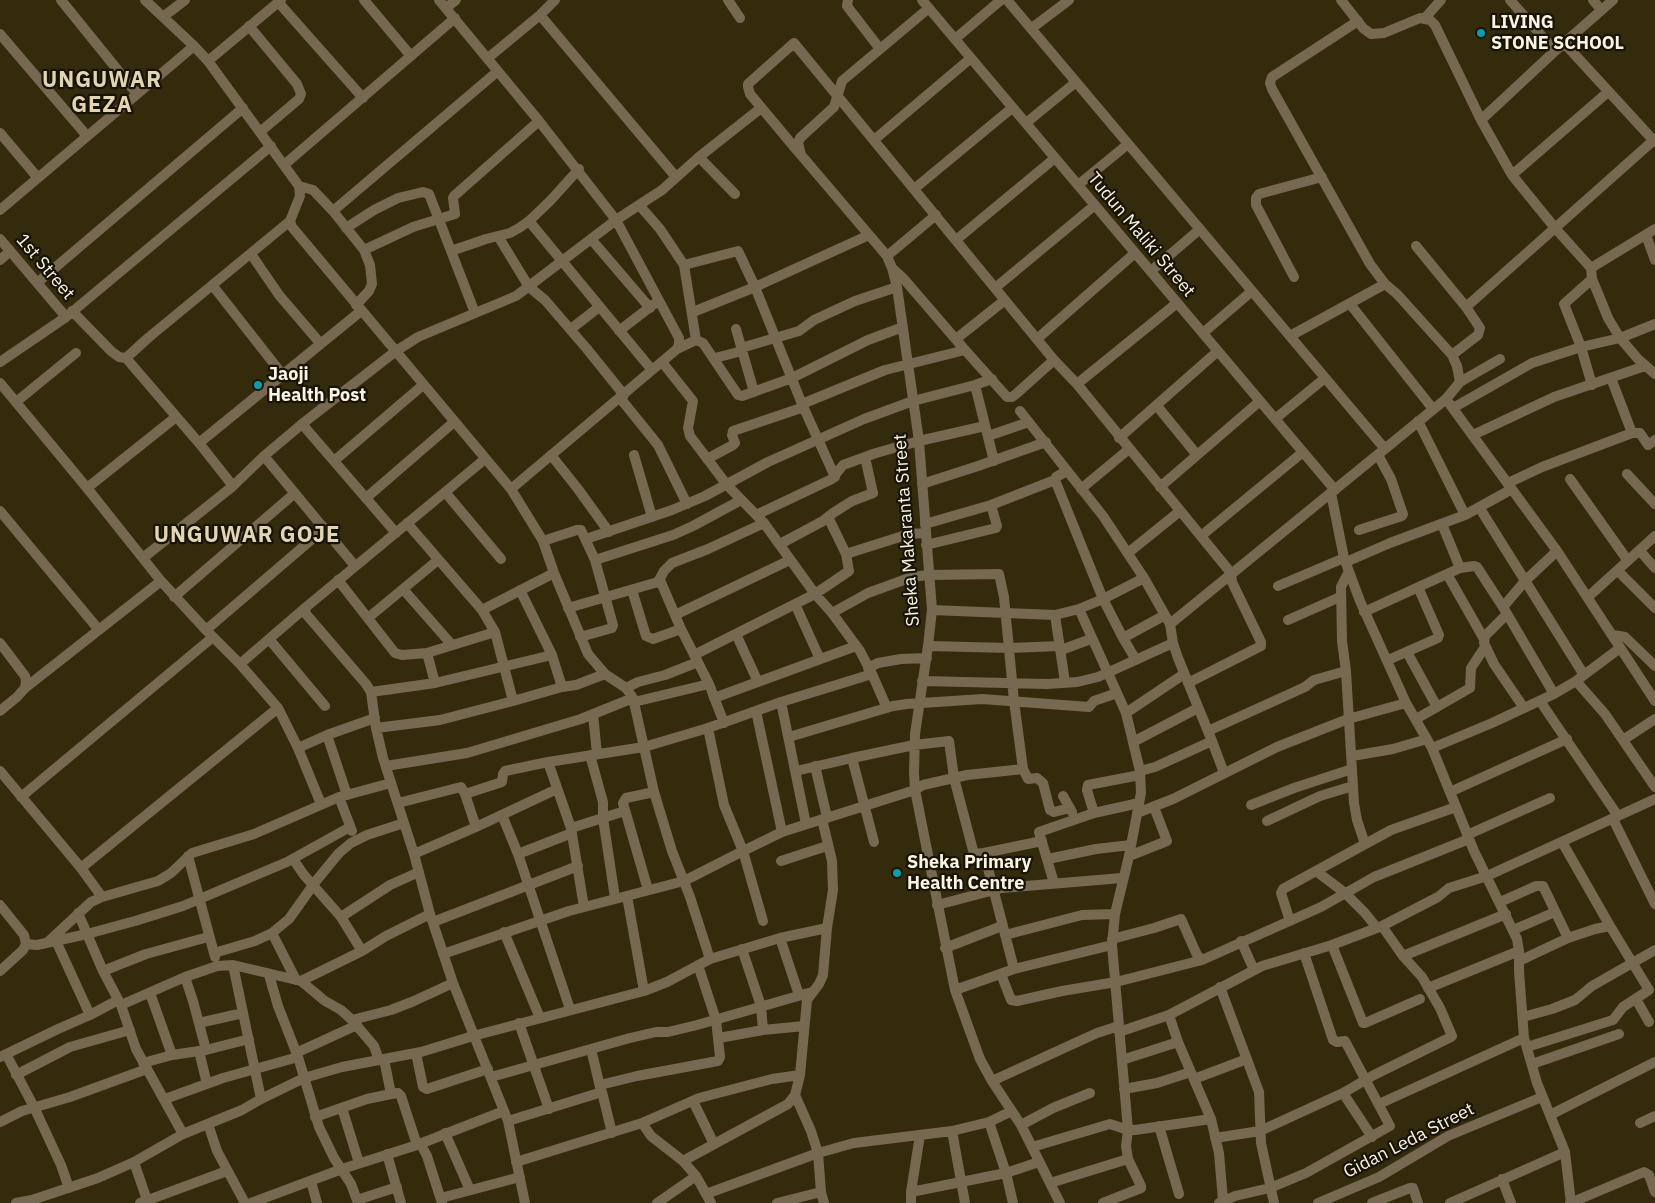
<!DOCTYPE html>
<html>
<head>
<meta charset="utf-8">
<style>
  body { margin:0 }
  canvas { display:block; background:#342a0c }
</style>
</head>
<body>
<canvas width="1655" height="1203"></canvas>
<script>
const c = document.querySelector('canvas').getContext('2d');
c.lineJoin = 'round';
function toPath(rows) {
  const path = new Path2D();
  for (const r of rows) {
    path.moveTo(r[0], r[1]);
    for (let i = 2; i < r.length; i += 2) path.lineTo(r[i], r[i + 1]);
  }
  return path;
}
function strokePath(path, color, width, dash) {
  c.strokeStyle = color;
  c.lineWidth = width;
  c.lineCap = dash ? 'butt' : 'round';
  c.setLineDash(dash || []);
  c.stroke(path);
}
function drawText(font, color, halo, rows, align = 'center') {
  c.font = font + ' "IBM Plex Sans",sans-serif';
  c.lineWidth = 4.5;
  c.setLineDash([]);
  c.textBaseline = 'middle';
  c.strokeStyle = halo;
  c.fillStyle = color;
  for (const [text, x, y, turn = 0] of rows) {
    c.save();
    c.translate(x, y);
    c.rotate((+turn || 0) * Math.PI / 180);
    c.textAlign = isNaN(turn) ? turn : align;
    if (halo) c.strokeText(text, 0, 0);
    c.fillText(text, 0, 0);
    c.restore();
  }
}
const minor = toPath([
  [61,0,137,94],
  [145,0,194,46,208,61],
  [281,0,208,61,299,186,300,196,290,221,292,227,511,489,543,541,554,573,588,654,605,674,626,688,633,698,654,792,672,851,690,897,710,959],
  [364,0,411,56],
  [439,0,539,121,616,220,679,338,679,344,677,349,511,489],
  [728,0,740,18],
  [848,0,847,6,880,49],
  [922,0,1335,490],
  [1007,0,1385,449],
  [1341,0,1363,28,1371,34,1384,33,1420,18,1430,20,1435,25,1481,120,1512,175,1555,228,1655,139],
  [1510,0,1555,51],
  [1593,0,1601,10],
  [278,2,363,98],
  [446,8,456,0],
  [929,8,842,81,834,107,800,138,798,143,801,155,887,256,892,268,897,287,919,441,932,610,928,646,915,734,914,773,915,790,955,990,980,1059,992,1081,1021,1125,1060,1203],
  [540,15,676,177],
  [163,17,185,0],
  [1425,18,1441,0],
  [249,26,297,84,301,94,299,99,260,132],
  [1032,28,1069,0],
  [0,34,87,136],
  [955,39,1001,0],
  [1565,44,1655,142],
  [488,58,540,15,555,0],
  [1481,120,1555,51,1613,0],
  [1026,123,1076,82],
  [0,133,38,178],
  [874,140,971,58],
  [800,154,750,94,748,87,748,84,794,43,1054,360,1077,384,1231,573,1232,582,1261,642,1261,646,1188,683],
  [699,157,735,194],
  [284,165,455,18],
  [1512,175,1608,92],
  [1078,185,1128,144],
  [299,186,313,190,333,211,364,250,370,265,372,284,369,291,356,305],
  [914,189,1012,108],
  [640,206,660,229,684,265,696,340],
  [0,210,194,46],
  [333,211,498,71],
  [529,221,652,370],
  [346,228,374,210,398,198,423,192,429,194,475,313],
  [1646,235,1655,260],
  [498,236,529,287,545,300,587,349,624,395],
  [0,239,66,317],
  [591,239,650,308],
  [956,240,1055,158],
  [1416,246,1466,307,1480,328,1478,335,1452,355],
  [364,250,413,227,455,214,453,198,454,196,539,121],
  [451,251,486,239,510,233,519,228,529,221,550,201,579,169],
  [251,254,279,295,320,343],
  [887,256,936,215],
  [0,260,10,251],
  [684,265,738,251,755,287,802,404,835,477],
  [1591,268,1655,229],
  [893,269,903,278,965,350,1007,397,1012,397,1016,394,1054,360],
  [1151,271,1200,229],
  [1294,277,1256,205,1256,198,1259,194,1322,177],
  [1592,279,1564,304,1581,347,1592,385],
  [37,283,243,108],
  [213,286,282,374],
  [995,288,1095,205],
  [1350,304,1433,409],
  [1466,307,1555,228,1591,268,1592,279,1597,291,1608,318,1620,338,1638,359,1655,374],
  [72,311,111,351,119,357,126,358,148,338,290,221],
  [693,312,755,287,869,235],
  [571,329,599,307],
  [736,329,754,392],
  [619,331,654,304],
  [1203,333,1252,291],
  [1290,336,1385,284],
  [956,339,1005,300],
  [1037,339,1135,253],
  [741,348,799,331,814,320,855,301,897,287],
  [677,349,696,340,703,343,738,395,742,396,792,378,868,340,903,327],
  [126,358,199,443,233,486],
  [715,358,742,351],
  [0,362,66,317,271,146],
  [662,362,693,401,688,428,690,436,727,485,764,523,815,594,832,613,860,651,872,674,887,708],
  [1611,378,1632,433],
  [1460,382,1500,359],
  [0,383,87,488,161,581,206,630,240,664,278,708,298,748,321,804],
  [1077,384,1177,303],
  [975,385,994,461],
  [620,398,658,445,687,504],
  [1446,399,1557,551,1655,701],
  [16,402,76,353],
  [802,404,885,370,965,350],
  [1157,406,1197,455],
  [1453,408,1532,363,1581,347,1620,338,1655,324],
  [1020,411,1103,516,1144,578,1170,624,1173,643,1178,658,1212,741,1224,773],
  [1275,419,1325,378],
  [1418,421,1465,515],
  [302,424,396,533],
  [1473,435,1554,397,1645,366],
  [988,436,1029,422],
  [1119,438,1218,351],
  [199,443,361,311],
  [551,455,578,489,609,532],
  [634,455,652,517],
  [264,456,355,566],
  [485,459,305,608,306,614,366,684,371,692,376,728,383,758,414,854,430,914,453,983,508,1121,525,1203],
  [707,459,733,445,735,443,732,435,733,431,804,407],
  [334,461,423,385],
  [1067,471,1056,477,1055,480,1103,599,1123,638,1165,615],
  [1627,474,1655,504],
  [1570,479,1628,561],
  [1508,483,1542,467,1632,433,1640,433,1648,445,1655,440],
  [922,484,978,466,1046,442],
  [1160,487,1260,401],
  [87,488,176,417],
  [1081,489,1129,449],
  [445,492,501,559],
  [1331,493,1344,558,1360,601,1406,703,1432,748,1474,851,1517,939,1519,951,1519,971,1524,1038,1537,1083,1565,1152,1571,1203],
  [366,498,454,422],
  [1479,507,1584,675],
  [0,511,99,630],
  [756,515,832,479,843,465,876,453,919,441,985,426],
  [407,523,482,610,495,632,513,701],
  [925,524,991,505,1055,480],
  [1442,524,1460,568],
  [1359,530,1402,516,1403,514,1391,479,1378,455],
  [1201,536,1303,452],
  [586,539,672,510,705,496,768,462,864,419,913,401,975,385,992,379],
  [543,541,577,530,581,530,595,560,613,625,612,628,580,637],
  [780,544,823,521,833,513,852,501,873,493,865,457],
  [926,545,996,528,997,526,991,505],
  [1640,551,1655,568],
  [1128,553,1180,511],
  [846,554,909,534,925,533],
  [143,558,233,486,264,456,302,424,396,351,418,337,516,296,616,220,662,190,699,157,761,108],
  [595,560,673,535,693,526,741,500],
  [1346,562,1390,543,1465,515,1512,489],
  [1349,571,1341,587,1342,641,1346,671,1354,803,1357,820,1365,844],
  [1618,571,1655,608],
  [1447,574,1484,639],
  [338,580,395,653,402,655,427,653,495,632],
  [660,580,681,629,709,684,724,723],
  [1278,586,1344,558],
  [403,589,452,645],
  [520,590,552,655,562,687],
  [632,590,646,636,653,639,681,629],
  [174,597,295,493],
  [1588,597,1655,536],
  [795,604,820,659],
  [1503,607,1525,581,1557,551],
  [568,608,658,582,664,571,672,563,708,549,764,523],
  [1079,609,1126,713],
  [482,610,554,573],
  [932,610,1055,615,1079,609,1103,599,1144,578],
  [1364,612,1460,568,1474,566,1477,567,1503,607,1554,694],
  [832,613,868,593,912,577,928,575,999,574,1004,597,1014,701,1023,769,1028,779,1037,778,1043,783,1050,810,1054,812,1070,808],
  [1507,614,1485,636,1484,643,1494,664,1524,708],
  [675,615,790,560],
  [1055,615,1065,682],
  [368,618,438,560],
  [1288,620,1340,597],
  [1170,624,1446,399,1460,382,1457,366,1452,355,1397,294,1385,284,1370,264,1272,89,1270,83,1272,77,1358,21],
  [206,630,325,528],
  [736,634,758,682],
  [1613,635,1625,637,1655,666],
  [1123,638,1136,660],
  [269,639,325,706],
  [0,643,25,676,26,681,25,688,17,697,0,711],
  [928,646,1009,648,1060,646],
  [1061,650,1091,639],
  [1407,652,1437,707],
  [427,653,435,683],
  [694,655,815,594,849,571,846,554,828,517],
  [1388,660,1438,638,1439,635,1418,587],
  [240,664,305,608],
  [868,668,878,663,901,659,927,658],
  [922,681,1047,684,1077,682,1098,677,1173,643],
  [1576,681,1605,714,1655,787],
  [25,688,161,581],
  [626,688,638,682,665,675,698,662],
  [371,692,435,683,552,655],
  [714,698,856,646],
  [1540,701,1618,816],
  [634,702,709,684],
  [781,702,806,824],
  [756,711,782,832],
  [593,714,597,754],
  [1416,719,1470,688,1471,668,1485,647],
  [376,728,440,720,513,701,562,687,576,685,605,674],
  [708,728,724,805,743,851,782,832,915,790,923,785,967,775,1023,769],
  [1208,731,1305,687,1314,680,1346,671],
  [327,735,347,795],
  [789,737,893,706,907,704,982,699,1089,707,1094,701,1117,693],
  [1623,740,1655,719],
  [1133,742,1198,708],
  [298,748,327,735,375,718],
  [1432,748,1492,723,1554,694,1576,681,1620,648],
  [590,755,603,802,603,818,615,898],
  [1352,756,1393,749,1427,739],
  [852,758,914,745,949,741,954,778,974,854,984,853],
  [548,762,571,828,584,907],
  [386,766,467,753,581,719,633,698],
  [815,766,827,817],
  [0,771,81,868,102,897],
  [796,771,852,758,874,842],
  [1140,771,1155,767,1212,741],
  [1450,792,1567,739],
  [465,794,502,782,503,774,505,771,548,762,644,747,708,728,781,702,872,674],
  [1063,796,1072,812],
  [21,797,213,637],
  [339,797,352,831],
  [398,803,461,787,465,794,476,827],
  [1251,805,1294,788,1352,769],
  [1094,813,1087,790,1088,785,1140,775],
  [1137,813,1173,799,1277,747,1348,719,1406,703],
  [502,815,518,854,570,1009],
  [1613,819,1655,904],
  [1267,821,1320,796,1353,786],
  [571,828,625,811],
  [1467,835,1550,798],
  [414,854,476,827,557,789],
  [518,854,572,833],
  [188,856,215,957],
  [1129,856,1167,841,1154,807],
  [293,859,304,875,341,917,362,951],
  [1048,859,1096,849,1131,845],
  [781,861,827,846],
  [81,868,278,708],
  [1316,871,1345,893,1365,913,1377,928],
  [1054,883,1039,832,1094,813,1139,803],
  [648,890,623,803,626,798,654,792],
  [627,896,644,991],
  [1500,902,1536,886,1543,886,1568,938],
  [0,905,24,935,26,944,23,950,0,971],
  [937,905,1002,888,1122,878],
  [78,913,103,971,121,1005,136,1049,183,1134],
  [341,917,390,885,419,872],
  [1290,921,1281,893,1283,889,1391,830,1456,807],
  [433,922,578,866],
  [1513,930,1555,912],
  [504,932,540,1018],
  [272,933,296,980],
  [1005,935,1082,915,1115,914],
  [780,938,799,995],
  [1112,939,1154,928,1181,919,1197,955,1202,960],
  [56,941,90,1015],
  [1241,941,1254,970],
  [48,942,91,902,102,897,158,881,171,873,192,853,254,834,339,797,391,783],
  [26,944,37,945,87,934,135,921,183,906,287,862,350,827],
  [1332,945,1363,1023,1365,1023,1420,999],
  [945,948,1002,926],
  [742,949,761,1006,763,1030],
  [214,953,255,941,272,933,289,919,316,881,339,853,351,843,367,835,404,823],
  [443,954,569,911,684,881,743,851,763,921],
  [1403,956,1506,914],
  [1519,961,1568,938,1595,929,1610,926],
  [233,965,261,1099],
  [1014,969,984,853,1042,841],
  [103,971,146,954,208,937],
  [1001,974,1011,1000,1017,1001,1062,991,1116,982,1202,960,1321,907,1374,877,1469,839],
  [269,975,278,1006,298,1057,319,1127,334,1158,351,1184,358,1203],
  [185,977,193,1001,206,1050],
  [301,981,362,951,386,936,430,914],
  [1220,987,1259,1092,1261,1143,1274,1203],
  [1428,988,1519,951],
  [955,990,1014,969,1112,945],
  [1636,999,1649,1022],
  [121,1005,185,977,217,966,233,965,301,981,325,1001,341,1010,352,1020,374,1046,379,1060],
  [1169,1015,1178,1042,1211,1119,1219,1153,1223,1200,1225,1203],
  [1523,1017,1552,1009,1575,1000,1592,986,1655,950],
  [352,1020,391,1010,414,1001,453,983],
  [199,1023,243,1013],
  [519,1023,549,1109],
  [1119,1032,1169,1015,1262,966,1332,945,1382,926,1438,897,1449,888,1487,876,1655,799],
  [719,1038,763,1030,804,1026],
  [1527,1047,1613,1020,1623,1007,1649,990,1610,926,1562,842],
  [591,1049,601,1091],
  [199,1051,207,1084],
  [296,1053,357,1025],
  [416,1053,423,1087,427,1089,488,1069],
  [6,1054,34,1107,61,1165,69,1188],
  [172,1055,206,1050,249,1039],
  [0,1057,58,1029,90,1015,118,1000],
  [1122,1060,1178,1042],
  [143,1063,172,1055,150,993],
  [1532,1064,1619,1034],
  [16,1075,70,1047,130,1030],
  [491,1077,630,1038,656,1032,668,1032,697,1025,812,992],
  [1194,1079,1247,1059],
  [992,1081,1097,1033,1119,1026],
  [600,1085,637,1076,718,1061,720,1057,716,1020,698,965],
  [1124,1089,1157,1083,1191,1072],
  [1343,1093,1372,1137],
  [391,1094,398,1093,401,1096,417,1145],
  [795,1095,811,1131,818,1153,821,1192,824,1203],
  [165,1099,223,1078,298,1057],
  [693,1101,714,1144],
  [1379,1104,1524,1038],
  [342,1108,359,1163],
  [1550,1115,1655,1062],
  [315,1117,367,1099,391,1094,384,1059],
  [508,1121,602,1092,612,1133],
  [0,1122,22,1111,70,1097,147,1069],
  [989,1122,1006,1173,1013,1203],
  [642,1123,651,1136,683,1161,696,1176,711,1203],
  [1640,1123,1655,1116],
  [208,1124,217,1151,245,1203],
  [1021,1125,1053,1108,1090,1093],
  [1159,1126,1179,1194],
  [952,1131,965,1203],
  [445,1133,470,1190],
  [1215,1138,1260,1131,1343,1093,1374,1075,1451,1037,1452,1036,1440,1008,1422,977,1403,956,1382,926],
  [420,1143,427,1156,442,1203],
  [1032,1147,1110,1124,1128,1130,1135,1130,1211,1119],
  [387,1154,401,1203],
  [683,1161,788,1104,795,1095,800,1075,807,1000,819,984,823,975,827,928,833,890,832,861,822,819],
  [134,1162,148,1203],
  [516,1162,642,1123,699,1098,772,1079,800,1075],
  [1502,1179,1511,1203],
  [311,1181,317,1203],
  [1050,1183,1128,1159],
  [911,1192,1006,1173,1039,1162],
  [706,1194,818,1153,854,1143,952,1131,989,1122,1012,1111],
  [441,1198,520,1177],
  [357,1200,397,1187],
  [16,1203,32,1200,98,1178,134,1162,183,1134,242,1110,261,1099,304,1078,342,1067,421,1052,473,1036,644,991,667,982,710,959,780,938,827,928],
  [140,1203,227,1171],
  [251,1203,342,1169,417,1145,504,1111],
  [657,1203,696,1176],
  [777,1203,821,1192],
  [911,1203,911,1192,920,1135],
  [1103,1203,1141,1188,1141,1186,1128,1159,1126,1146,1128,1130,1112,945,1115,914,1129,856,1141,793,1140,771,1126,713,1184,674],
  [1219,1203,1235,1196,1270,1188,1306,1173,1390,1126,1345,1041,1337,1042,1333,1040,1304,953],
  [1318,1203,1379,1177,1448,1136,1542,1097],
  [1372,1203,1410,1188,1413,1188,1418,1203],
  [1450,1203,1565,1152],
  [1570,1203,1644,1172,1649,1175,1655,1192]
]);
const markers = [
  [1481,33,5,"#0f9aa8"],
  [258,385,5,"#0f9aa8"],
  [897,873,5,"#0f9aa8"]
];
const poiNames = [
  ["LIVING",1491,23],
  ["STONE SCHOOL",1491,44],
  ["Jaoji",268,375],
  ["Health Post",268,396],
  ["Sheka Primary",907,863],
  ["Health Centre",907,884]
];
const streetNames = [
  ["Tudun Maliki Street",1141,235,50],
  ["1st Street",45,267,50],
  ["Sheka Makaranta Street",907,530,-94],
  ["Gidan Leda Street",1409,1141,-27]
];
const districtNames = [
  ["UNGUWAR",102,81],
  ["GEZA",102,106],
  ["UNGUWAR GOJE",247,536]
];
strokePath(minor, '#776851', 10);
for (const [x, y, r, color] of markers) {
  const dot = new Path2D();
  dot.arc(x, y, r, 0, 2 * Math.PI);
  c.fillStyle = color;
  c.fill(dot);
  strokePath(dot, '#181307', 2);
}
drawText('bold 18px', '#faf4e3', '#181307', poiNames, 'left');
drawText('18px', '#faf4e3', '#181307', streetNames);
c.letterSpacing = '1px';
drawText('bold 22px', '#e1d5b3', '#181307', districtNames);
c.letterSpacing = '0px';
</script>
</body>
</html>
